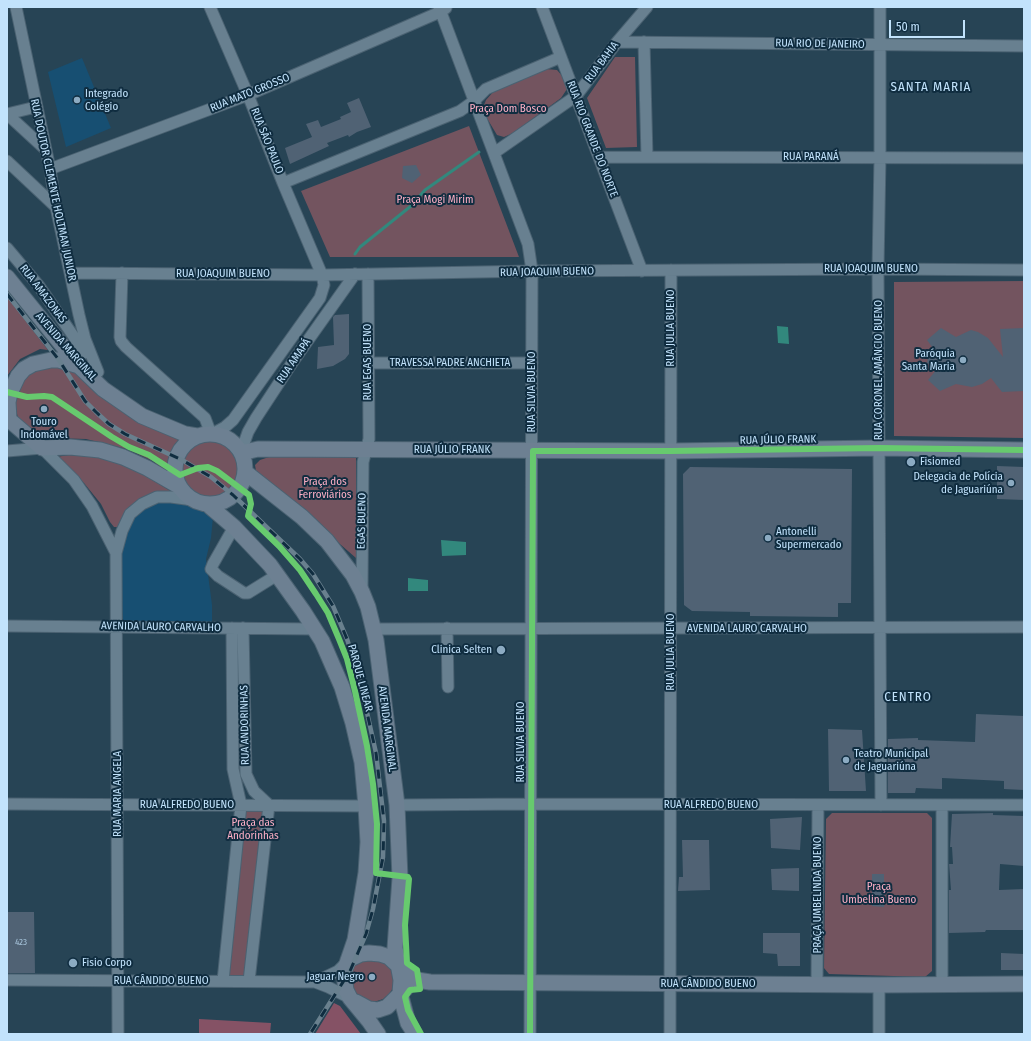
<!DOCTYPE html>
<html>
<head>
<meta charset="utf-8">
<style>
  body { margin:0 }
  #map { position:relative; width:1031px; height:1041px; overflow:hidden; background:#274455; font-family:"Fira Sans Condensed",sans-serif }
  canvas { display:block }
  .frame { position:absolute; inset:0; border:8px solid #c2e3fc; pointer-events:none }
  .scale { position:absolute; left:889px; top:20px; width:76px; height:18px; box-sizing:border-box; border:2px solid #c2e3fc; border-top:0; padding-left:5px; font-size:12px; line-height:14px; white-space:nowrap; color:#c2e3fc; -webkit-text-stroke:3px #102d40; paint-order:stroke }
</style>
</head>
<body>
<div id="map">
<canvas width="1031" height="1041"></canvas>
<div class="frame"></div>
<div class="scale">50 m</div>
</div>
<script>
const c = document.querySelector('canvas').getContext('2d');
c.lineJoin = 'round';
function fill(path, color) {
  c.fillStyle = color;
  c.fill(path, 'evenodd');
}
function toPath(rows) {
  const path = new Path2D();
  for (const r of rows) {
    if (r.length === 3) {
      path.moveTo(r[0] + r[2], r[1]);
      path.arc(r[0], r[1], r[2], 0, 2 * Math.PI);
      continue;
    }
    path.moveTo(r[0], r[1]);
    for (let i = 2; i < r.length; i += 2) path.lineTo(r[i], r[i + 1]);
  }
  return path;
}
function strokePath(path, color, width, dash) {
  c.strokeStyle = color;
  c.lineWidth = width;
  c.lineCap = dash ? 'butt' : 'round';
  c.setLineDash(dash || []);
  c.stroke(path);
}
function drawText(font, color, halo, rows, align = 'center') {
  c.font = font + ' "Fira Sans Condensed",sans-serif';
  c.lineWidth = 4;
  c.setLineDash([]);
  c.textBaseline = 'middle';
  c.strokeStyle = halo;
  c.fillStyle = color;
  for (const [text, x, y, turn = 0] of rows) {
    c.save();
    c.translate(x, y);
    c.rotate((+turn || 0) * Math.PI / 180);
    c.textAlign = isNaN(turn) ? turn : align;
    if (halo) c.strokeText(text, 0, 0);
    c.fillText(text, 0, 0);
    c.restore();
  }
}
const built = toPath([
  [82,58,111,128,66,147,48,72],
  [157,499,193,500,213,517,211,538,206,559,212,605,212,623,123,622,117,554,131,515]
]);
const green = toPath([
  [615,57,635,57,637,147,606,148,587,98],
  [546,69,557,70,564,78,567,89,561,98,513,133,504,137,497,135,482,110,486,100,494,91],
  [469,126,519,257,330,257,301,191],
  [1024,281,1024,438,894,436,894,282],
  [7,297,48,350,40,349,20,359,7,376],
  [67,366,85,379,103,398,129,415,179,439,174,446,169,455,168,464,169,474,153,461,127,449,86,439,52,438,38,435,18,419,15,403,16,391,24,378,35,368],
  [209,470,29],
  [69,455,97,457,120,463,143,474,172,492,156,493,141,498,127,510,119,527,114,527,110,522,101,504,84,483,56,457],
  [269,457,356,457,356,558,256,471,255,465,260,460],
  [244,807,266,808,248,976,227,978],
  [832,813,927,813,932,818,932,971,925,977,829,974,824,968,826,819],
  [367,957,388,962,395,974,393,988,389,994,383,999,377,1001,369,1001,362,998,356,993,352,987,351,972,354,965,360,960]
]);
const forest = toPath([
  [334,1003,340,1006,361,1034,315,1034],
  [199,1019,271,1023,270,1034,199,1034]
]);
const water = toPath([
  [777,326,788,327,789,344,778,343],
  [441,540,466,542,466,555,442,556],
  [408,578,428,580,428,591,408,591]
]);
const stream = toPath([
  [355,254,360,247,411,206,425,190,479,152]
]);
const building = toPath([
  [359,98,371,127,357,132,349,137,348,135,327,143,329,146,290,164,285,148,312,137,306,124,318,120,321,127,341,119,340,117,351,112,347,103],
  [416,165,421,175,412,183,402,178,403,166],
  [349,314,349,354,345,359,333,366,317,369,318,347,334,345,333,317,335,315],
  [941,328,956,337,971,330,978,332,988,338,1003,357,1000,329,1024,328,1024,391,1002,392,991,378,982,384,972,387,956,384,940,391,928,380,937,369,927,363,928,357,935,351,927,340],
  [997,466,1024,467,1024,500,997,499],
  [690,467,852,469,851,603,838,603,838,617,750,616,750,612,692,611,684,605,683,474],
  [976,714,1024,716,1024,790,1004,789,1004,781,942,778,942,789,916,788,915,793,888,793,888,739,918,738,918,740,975,742],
  [828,729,862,730,866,791,829,791],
  [993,813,993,815,1024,816,1024,866,1000,864,999,890,1024,889,1024,930,986,930,985,932,949,933,949,890,951,890,949,864,953,864,952,847,950,847,952,814],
  [802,817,800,850,771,848,770,819],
  [682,840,709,840,710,890,678,891,679,877,683,877],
  [799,868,799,891,772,890,771,869],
  [872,874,884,874,884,907,872,906],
  [7,912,34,912,35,973,7,973],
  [763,933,800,933,800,966,778,966,777,954,763,953],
  [1001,953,1024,954,1024,970,1001,970]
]);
const minor = toPath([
  [16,7,50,169,56,207,79,315,85,339,98,372],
  [210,7,248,95,283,183,322,275,324,285,320,298,233,420,225,427,212,434],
  [439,7,528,244,532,271,530,1034],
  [542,7,642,271],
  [880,7,880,157,878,269,881,805],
  [617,42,1024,46],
  [644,42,647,157],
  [7,114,45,149],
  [7,114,36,107],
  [494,153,576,96,617,42,647,7],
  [599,157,1024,158],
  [7,161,56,207],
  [50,169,248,95,440,12,446,8],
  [283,183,460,111,474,101,486,89,561,57],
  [7,248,39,286,85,353],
  [71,273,322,275,532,271,878,269,1024,270],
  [122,273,120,337,121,341,126,347,205,418,211,434],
  [368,363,532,363],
  [7,451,42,448,74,480,92,506,116,553],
  [241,452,248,432,256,418,294,360,355,274],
  [234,527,213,564,211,569,218,576,244,593,248,593,277,575],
  [362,589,363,462,369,439,368,274],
  [7,626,314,629],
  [243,628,246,774,254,791,269,805,249,981],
  [447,628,448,687],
  [374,629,1024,627],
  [7,804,366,806],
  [397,805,531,804,1024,805],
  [942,805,942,984],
  [7,980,315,982,328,987,350,998],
  [223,981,241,805,233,769,232,628],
  [315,982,338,971,347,962],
  [817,984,818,805],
  [879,985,879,1034],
  [118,1034,116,553,122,531,130,514,142,504,157,497,171,497,193,500],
  [670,1034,671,270]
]);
const major = toPath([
  [7,277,79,366,103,389,142,416,185,434,197,436],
  [7,418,42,448,70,447,100,450,123,457,147,468,180,487],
  [9,420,8,402,10,393,18,376,24,369,33,364,51,360,59,360,79,366],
  [210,469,35],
  [241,453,258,449,671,451,879,448,1024,450],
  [245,472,302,517,327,541,353,575,362,592,368,607,376,640,397,805,400,878,395,948,401,980,400,993,408,1023,415,1034],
  [207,504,234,527,270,565,303,611,322,641,342,687,353,723,362,762,366,806,368,842,366,873,355,940,344,972,345,983,346,990,350,998,369,1021,378,1034],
  [348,960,361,954,369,953,380,954,389,957,407,974,417,980,430,982,879,985,1024,984],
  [356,1002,369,1009,378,1010,387,1007,406,988]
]);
const rail = toPath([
  [7,294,59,360,85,401,96,412,109,424,125,434,182,460,211,477,233,495,300,559,313,574,333,606,347,639,358,672,376,753,384,821,383,857,373,909,366,934,350,971,310,1034]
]);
const cycleway = toPath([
  [7,392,27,397,44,396,52,397,112,437,129,447,149,455,180,475,198,468,208,467,217,471,249,495,251,504,248,516,279,546,300,570,316,594,328,613,339,639,347,659,355,691,367,746,373,784,377,824,376,873,408,877,409,879,405,925,407,963,417,970,420,989,410,990,405,997,408,1010,421,1034],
  [530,1034,533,451,671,451,879,448,1024,450]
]);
const markers = [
  [77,100,4,"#8cabc2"],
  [963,360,4,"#8cabc2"],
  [44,409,4,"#8cabc2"],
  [911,462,5,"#8cabc2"],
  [1011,483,4,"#8cabc2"],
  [768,538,4,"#8cabc2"],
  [501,650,5,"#8cabc2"],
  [846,760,4,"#8cabc2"],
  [73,963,5,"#8cabc2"],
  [372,977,4,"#8cabc2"]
];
const numberNames = [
  ["423",21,942]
];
const streetNames = [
  ["RUA RIO DE JANEIRO",820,44,1],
  ["RUA BAHIA",602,62,-53],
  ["RUA MATO GROSSO",250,93,-22],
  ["RUA RIO GRANDE DO NORTE",592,139,69],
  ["RUA SÃO PAULO",267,141,68],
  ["RUA PARANÁ",811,157],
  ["RUA DOUTOR CLEMENTE HOLTMAN JUNIOR",53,190,78],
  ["RUA JOAQUIM BUENO",871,269],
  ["RUA JOAQUIM BUENO",547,272,-1],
  ["RUA JOAQUIM BUENO",223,274],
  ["RUA AMAZONAS",43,294,53],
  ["RUA JULIA BUENO",671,328,-90],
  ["AVENIDA MARGINAL",66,347,49],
  ["RUA AMAPÁ",294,361,-56],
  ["RUA EGAS BUENO",368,362,-90],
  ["TRAVESSA PADRE ANCHIETA",450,363],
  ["RUA CORONEL AMÂNCIO BUENO",879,370,-90],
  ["RUA SILVIA BUENO",532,392,-90],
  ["RUA JÚLIO FRANK",778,440,-1],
  ["RUA JÚLIO FRANK",452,450],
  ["EGAS BUENO",362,521,-89],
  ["AVENIDA LAURO CARVALHO",161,627,1],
  ["AVENIDA LAURO CARVALHO",747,629],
  ["RUA JULIA BUENO",671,652,-90],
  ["PARQUE LINEAR",360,678,75],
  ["RUA ANDORINHAS",245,725,-91],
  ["AVENIDA MARGINAL",387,729,83],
  ["RUA SILVIA BUENO",521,742,-90],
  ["RUA MARIA ANGELA",118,794,-90],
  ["RUA ALFREDO BUENO",187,805],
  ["RUA ALFREDO BUENO",711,805],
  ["PRAÇA UMBELINDA BUENO",818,895,-90],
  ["RUA CÂNDIDO BUENO",161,981],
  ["RUA CÂNDIDO BUENO",708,984]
];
const poiNames = [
  ["Integrado",85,94],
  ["Colégio",85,107],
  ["Paróquia",955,354,"right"],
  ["Santa Maria",955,367,"right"],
  ["Touro",44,422,"center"],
  ["Indomável",44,435,"center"],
  ["Fisiomed",920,462],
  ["Delegacia de Polícia",1003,477,"right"],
  ["de Jaguariúna",1003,490,"right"],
  ["Antonelli",776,532],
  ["Supermercado",776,545],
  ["Clinica Selten",492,650,"right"],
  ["Teatro Municipal",854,754],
  ["de Jaguariúna",854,767],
  ["Fisio Corpo",82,963],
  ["Jaguar Negro",364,977,"right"]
];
const parkNames = [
  ["Praça Dom Bosco",508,109],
  ["Praça Mogi Mirim",435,200],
  ["Praça dos",325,482],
  ["Ferroviários",325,495],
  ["Praça das",253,823],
  ["Andorinhas",253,836],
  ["Praça",879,887],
  ["Umbelina Bueno",879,900]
];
const quarterNames = [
  ["SANTA MARIA",931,87],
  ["CENTRO",908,697]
];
fill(built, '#174f72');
fill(green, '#73545f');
fill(forest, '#855265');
fill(water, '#32887d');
strokePath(stream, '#32887d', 3);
fill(building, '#506274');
strokePath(minor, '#4b6272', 13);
strokePath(major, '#4b6272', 17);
strokePath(minor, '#688090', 11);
strokePath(major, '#6d8092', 15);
strokePath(rail, '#69808e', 4.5);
strokePath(rail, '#102d40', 3, [9]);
strokePath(cycleway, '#67ca6e', 6);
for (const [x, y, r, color] of markers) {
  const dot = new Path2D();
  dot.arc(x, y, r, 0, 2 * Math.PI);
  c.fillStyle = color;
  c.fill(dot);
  strokePath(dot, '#102d40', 1.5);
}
drawText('9px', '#a6c3da', null, numberNames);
drawText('11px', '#c2e3fc', '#102d40', streetNames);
drawText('11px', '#c2e3fc', '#102d40', poiNames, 'left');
drawText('11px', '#fdafc5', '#102d40', parkNames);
c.letterSpacing = '1px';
drawText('13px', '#c2e3fc', '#102d40', quarterNames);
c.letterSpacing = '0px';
</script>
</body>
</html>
